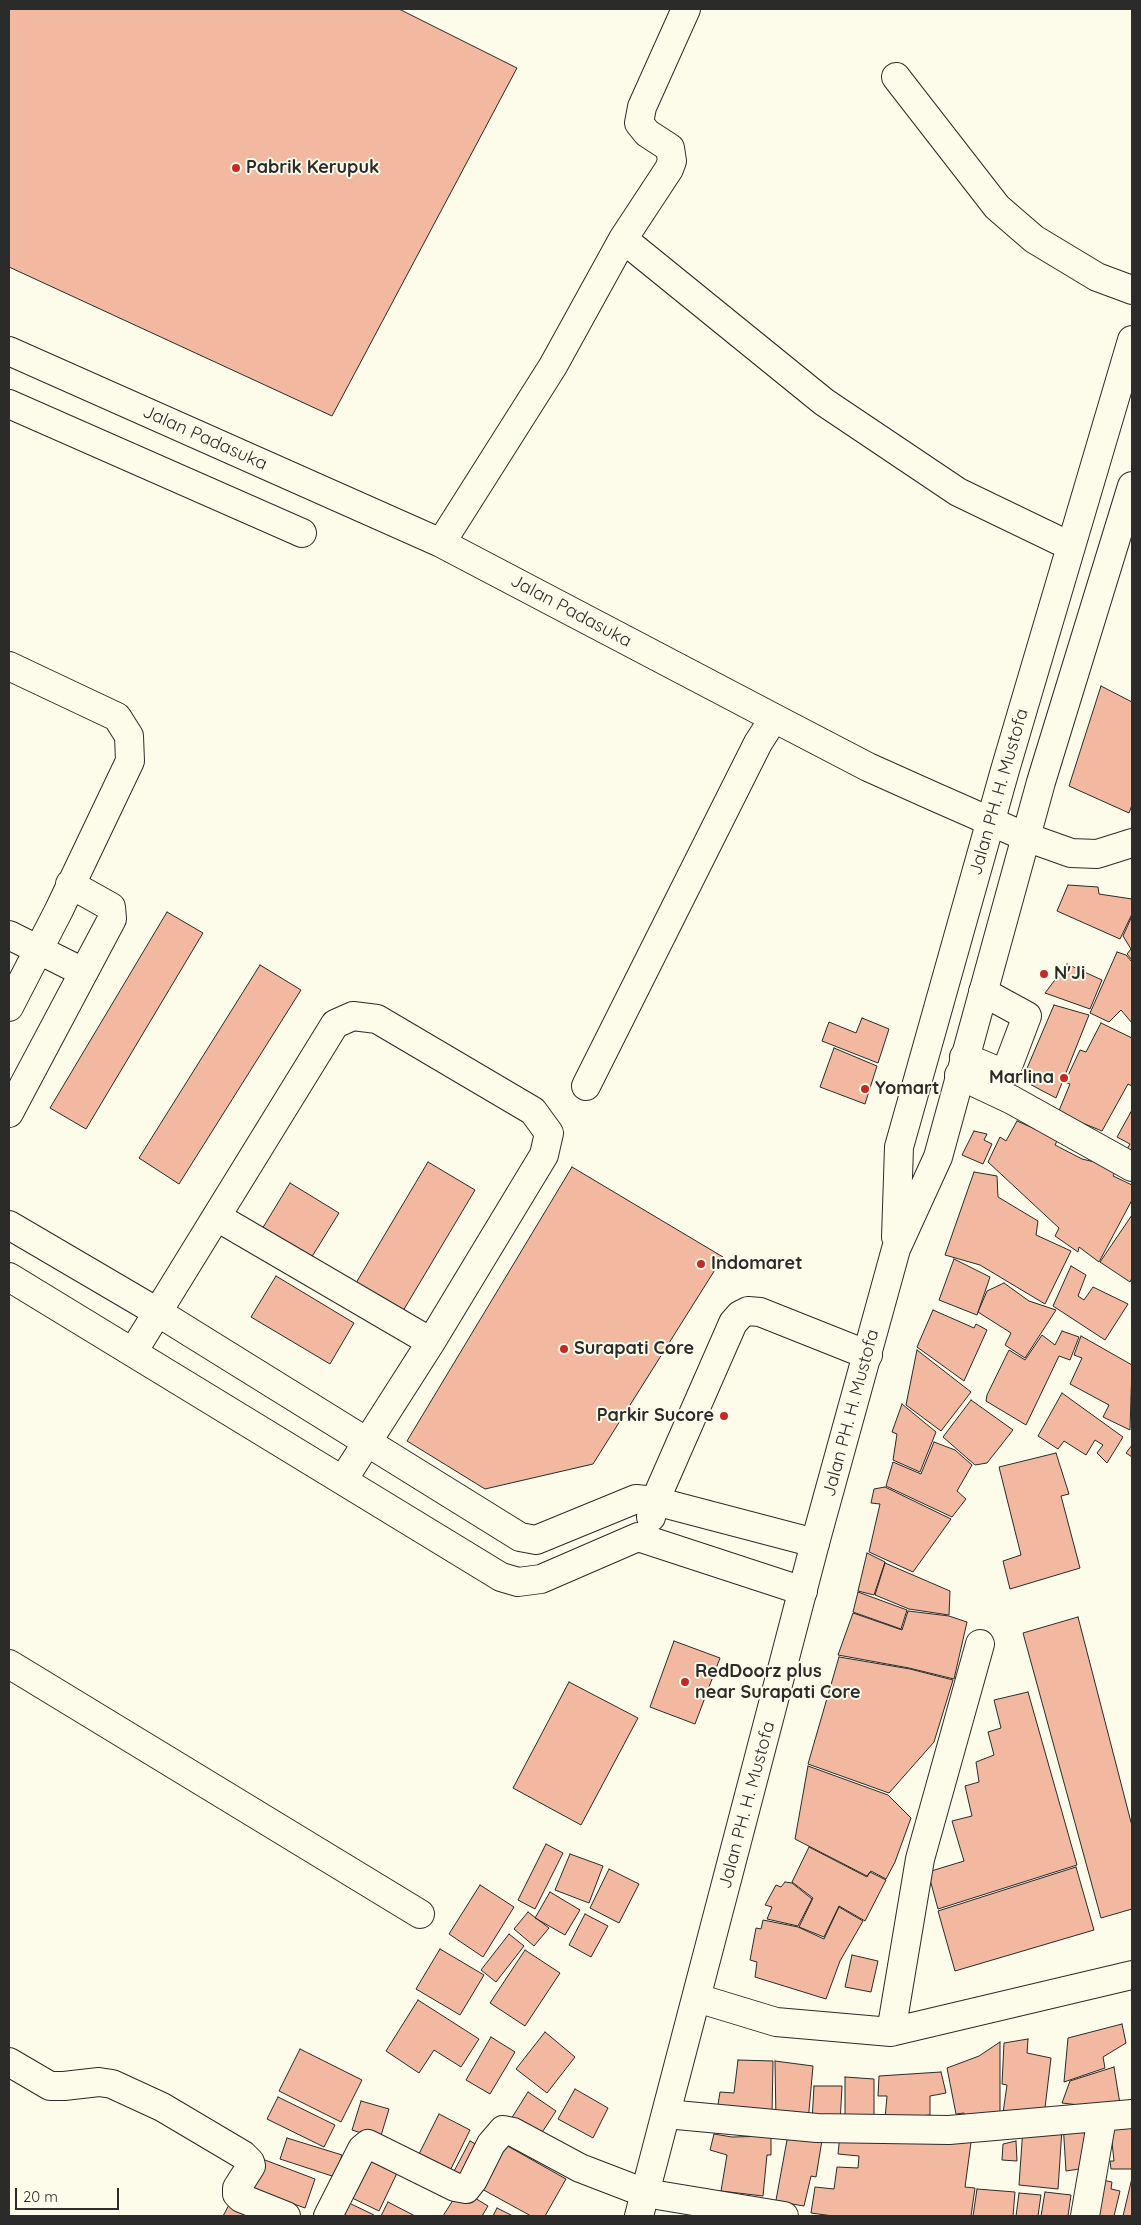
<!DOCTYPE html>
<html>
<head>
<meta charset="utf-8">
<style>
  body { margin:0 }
  #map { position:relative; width:1141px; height:2225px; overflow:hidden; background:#fdfbea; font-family:Quicksand,sans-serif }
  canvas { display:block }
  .frame { position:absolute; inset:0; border:10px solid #2b2b2b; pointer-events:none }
  .scale { position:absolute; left:15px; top:2188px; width:104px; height:22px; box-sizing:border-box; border:2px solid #2b2b2b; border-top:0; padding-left:6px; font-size:15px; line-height:18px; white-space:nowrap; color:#2b2b2b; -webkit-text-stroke:4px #fdfbea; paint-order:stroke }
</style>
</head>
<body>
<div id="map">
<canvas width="1141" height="2225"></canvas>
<div class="frame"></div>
<div class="scale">20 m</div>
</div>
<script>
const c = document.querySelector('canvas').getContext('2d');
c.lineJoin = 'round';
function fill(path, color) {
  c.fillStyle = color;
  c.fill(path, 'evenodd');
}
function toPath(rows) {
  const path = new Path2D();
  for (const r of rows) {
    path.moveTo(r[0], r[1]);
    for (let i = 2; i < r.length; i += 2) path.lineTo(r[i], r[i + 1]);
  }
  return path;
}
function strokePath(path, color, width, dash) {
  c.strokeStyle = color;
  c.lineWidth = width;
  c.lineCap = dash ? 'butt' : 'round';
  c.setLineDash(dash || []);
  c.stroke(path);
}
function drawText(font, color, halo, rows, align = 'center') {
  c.font = font + ' Quicksand,sans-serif';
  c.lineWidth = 4;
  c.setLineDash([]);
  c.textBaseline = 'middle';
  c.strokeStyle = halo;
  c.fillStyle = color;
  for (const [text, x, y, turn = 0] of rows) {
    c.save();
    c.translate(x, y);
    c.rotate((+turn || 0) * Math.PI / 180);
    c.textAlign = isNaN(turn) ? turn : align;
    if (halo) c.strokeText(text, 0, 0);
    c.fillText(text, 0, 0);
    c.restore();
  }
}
const building = toPath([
  [9,9,399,9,517,68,332,416,9,267,9,9],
  [1101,686,1132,702,1132,805,1129,813,1069,786,1101,686],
  [1068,885,1098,887,1099,894,1132,899,1132,914,1120,939,1057,911,1068,885],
  [167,912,203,933,86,1129,50,1108,167,912],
  [1132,916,1132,960,1127,954,1131,949,1123,936,1132,916],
  [1117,952,1126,955,1132,962,1132,1023,1121,1010,1109,1022,1090,1013,1117,952],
  [1067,964,1102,980,1090,1009,1045,993,1067,964],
  [260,965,301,990,179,1184,139,1158,260,965],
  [1054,1005,1089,1015,1056,1098,1022,1080,1054,1005],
  [862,1018,889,1029,878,1063,822,1041,829,1022,856,1033,862,1018],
  [1101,1023,1132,1038,1132,1086,1128,1084,1102,1131,1058,1113,1070,1084,1065,1082,1080,1050,1086,1052,1101,1023],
  [834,1048,877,1066,865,1104,820,1087,834,1048],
  [1132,1110,1132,1155,1126,1151,1130,1144,1117,1137,1132,1110],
  [1017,1121,1058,1139,1055,1145,1082,1159,1103,1164,1116,1171,1113,1176,1132,1185,1132,1200,1099,1262,1079,1247,1078,1252,1055,1236,1059,1228,988,1162,1000,1137,1006,1141,1017,1121],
  [974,1131,987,1134,984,1140,992,1144,983,1164,962,1155,974,1131],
  [428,1162,475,1190,400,1316,353,1288,428,1162],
  [572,1167,723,1257,593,1464,485,1489,407,1441,572,1167],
  [974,1172,997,1176,998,1197,1038,1221,1036,1235,1071,1251,1045,1304,980,1265,945,1255,974,1172],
  [290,1183,339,1213,308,1263,259,1234,290,1183],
  [1132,1215,1132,1278,1130,1282,1100,1262,1132,1215],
  [954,1259,990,1277,977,1315,939,1300,954,1259],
  [1071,1266,1086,1275,1078,1296,1084,1300,1093,1287,1128,1304,1105,1340,1053,1306,1071,1266],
  [276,1276,354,1323,330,1364,251,1317,276,1276],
  [1004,1283,1029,1301,1056,1310,1025,1358,1005,1345,1011,1333,978,1312,987,1291,1004,1283],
  [933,1310,974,1328,976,1324,987,1330,964,1381,917,1347,933,1310],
  [1062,1331,1079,1337,1070,1360,1059,1356,1026,1425,986,1401,987,1395,1009,1350,1025,1360,1042,1335,1055,1345,1062,1331],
  [1081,1336,1132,1365,1130,1430,1103,1417,1109,1405,1070,1384,1082,1358,1074,1355,1081,1336],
  [917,1350,971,1392,941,1431,906,1405,917,1350],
  [1062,1393,1123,1437,1107,1463,1097,1453,1103,1445,1095,1440,1086,1455,1064,1441,1058,1449,1038,1436,1062,1393],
  [971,1400,1013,1430,987,1463,975,1465,943,1437,971,1400],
  [902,1404,936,1432,920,1472,893,1460,897,1434,892,1432,902,1404],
  [934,1442,955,1450,972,1465,957,1491,966,1499,952,1517,886,1486,893,1462,921,1474,934,1442],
  [1132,1445,1132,1457,1126,1453,1132,1445],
  [1056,1453,1069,1494,1061,1496,1080,1568,1010,1589,1003,1561,1021,1555,999,1467,1056,1453],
  [885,1487,951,1519,913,1572,869,1552,880,1504,871,1503,874,1489,885,1487],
  [867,1553,885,1562,874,1595,858,1591,867,1553],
  [885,1563,950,1591,949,1615,909,1609,875,1595,885,1563],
  [858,1592,907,1610,901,1629,853,1612,858,1592],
  [908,1611,949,1616,967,1622,954,1679,909,1668,838,1655,853,1613,902,1630,908,1611],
  [1078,1617,1132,1826,1132,1909,1101,1918,1023,1633,1078,1617],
  [674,1641,720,1658,695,1724,650,1707,674,1641],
  [839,1657,910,1669,953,1680,934,1742,889,1793,808,1764,839,1657],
  [569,1682,638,1718,581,1825,513,1788,569,1682],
  [1028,1692,1077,1865,938,1909,928,1872,964,1861,952,1821,972,1816,965,1786,979,1782,976,1762,994,1755,988,1732,1001,1728,994,1700,1028,1692],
  [808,1766,888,1795,911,1818,895,1862,886,1879,871,1871,867,1876,795,1839,808,1766],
  [546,1844,563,1853,535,1909,518,1900,546,1844],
  [809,1847,867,1877,870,1872,886,1880,865,1921,839,1906,824,1937,799,1927,813,1898,792,1882,809,1847],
  [570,1854,603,1866,589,1903,555,1890,570,1854],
  [1076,1867,1094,1930,955,1971,938,1911,1076,1867],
  [609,1869,639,1884,619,1923,590,1908,609,1869],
  [785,1882,792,1883,812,1899,798,1926,767,1919,772,1907,765,1905,776,1885,781,1887,785,1882],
  [480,1885,514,1907,483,1957,449,1934,480,1885],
  [550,1892,580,1910,565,1935,535,1918,550,1892],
  [839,1907,863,1921,840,1961,826,1999,755,1977,757,1962,750,1960,756,1928,761,1929,763,1920,798,1927,824,1939,839,1907],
  [528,1912,549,1928,534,1946,514,1929,528,1912],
  [585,1914,608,1926,591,1957,569,1945,585,1914],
  [509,1934,524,1946,496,1982,481,1970,509,1934],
  [440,1949,484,1975,460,2015,416,1989,440,1949],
  [525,1950,560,1973,525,2026,490,2003,525,1950],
  [852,1955,878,1961,871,1992,845,1987,852,1955],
  [418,2000,479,2039,461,2067,434,2050,419,2073,386,2051,418,2000],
  [1122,2024,1126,2043,1103,2057,1105,2068,1064,2082,1068,2038,1122,2024],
  [545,2032,575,2057,547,2093,516,2069,545,2032],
  [491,2037,515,2052,490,2094,466,2080,491,2037],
  [1028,2039,1027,2053,1051,2058,1044,2116,1025,2109,1023,2117,1003,2113,1007,2085,1002,2084,1004,2043,1028,2039],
  [1000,2042,1000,2120,965,2119,964,2113,956,2114,947,2068,979,2056,1000,2042],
  [300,2049,362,2080,341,2122,279,2091,300,2049],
  [738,2060,773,2061,772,2114,717,2111,720,2092,734,2093,738,2060],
  [775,2061,813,2066,808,2122,776,2121,775,2061],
  [1114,2067,1121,2110,1062,2103,1070,2081,1114,2067],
  [941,2072,946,2093,930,2096,930,2115,885,2119,887,2096,878,2096,879,2076,941,2072],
  [845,2077,874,2079,874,2124,845,2126,845,2077],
  [814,2086,842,2086,840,2124,812,2121,814,2086],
  [575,2089,608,2108,593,2138,558,2119,575,2089],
  [528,2092,556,2111,539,2137,511,2119,528,2092],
  [278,2097,335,2125,324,2147,267,2119,278,2097],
  [361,2101,389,2109,380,2139,352,2130,361,2101],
  [439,2114,470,2130,446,2179,414,2164,439,2114],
  [1093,2121,1086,2168,1066,2171,1063,2123,1093,2121],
  [1110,2124,1132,2127,1132,2169,1111,2169,1110,2161,1114,2161,1110,2124],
  [1023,2128,1062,2129,1058,2189,1019,2185,1023,2128],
  [789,2129,823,2134,816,2177,811,2176,804,2206,792,2204,790,2214,774,2211,789,2129],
  [714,2134,732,2137,771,2136,771,2155,767,2155,763,2196,721,2191,727,2155,710,2150,714,2134],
  [840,2134,972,2135,965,2187,975,2188,971,2216,833,2216,811,2213,815,2187,834,2189,837,2167,858,2168,859,2156,838,2154,840,2134],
  [287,2138,342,2155,335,2177,280,2159,287,2138],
  [470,2141,483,2148,464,2182,452,2175,470,2141],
  [1016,2141,1017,2161,1002,2160,1003,2144,1016,2141],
  [504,2144,566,2179,545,2216,531,2216,480,2188,504,2144],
  [257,2157,315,2179,305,2208,247,2187,257,2157],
  [367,2157,398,2171,379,2211,348,2196,367,2157],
  [1132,2178,1132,2216,1123,2216,1132,2178],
  [1102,2180,1112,2182,1111,2189,1120,2191,1114,2216,1095,2216,1102,2180],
  [460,2189,488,2206,482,2216,443,2216,460,2189],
  [977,2189,1015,2192,1013,2216,973,2216,977,2189],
  [1045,2192,1071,2195,1068,2216,1041,2216,1045,2192],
  [1019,2193,1041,2195,1038,2216,1016,2216,1019,2193],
  [388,2202,415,2216,381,2216,388,2202],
  [230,2203,247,2211,245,2216,223,2216,230,2203],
  [349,2203,374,2215,373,2216,341,2216,349,2203],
  [497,2208,513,2216,493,2216,497,2208]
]);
const minor = toPath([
  [896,77,997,207,1034,239,1097,277,1132,290],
  [623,239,824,402,958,492,1070,546],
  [9,351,441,543,774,718,868,767,935,797,1026,837,1071,853,1097,854,1132,843],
  [9,404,302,533],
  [441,543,553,366,623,239,669,169,672,161,670,148,647,133,639,123,642,107,686,9],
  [9,666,117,717,129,736,130,761,59,910,9,1007],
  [9,935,83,972],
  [964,1057,1005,1074,1027,1016,983,992],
  [959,1075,1012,1100,1132,1167],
  [586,1086,758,743,774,718],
  [9,1113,112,919,111,907,70,884],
  [217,1217,431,1342],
  [9,1225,159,1313,520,1537,536,1540,636,1499,655,1501,815,1543],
  [9,1277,501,1577,518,1582,541,1579,638,1537,803,1591],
  [133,1352,335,1024,353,1016,377,1019,533,1111,549,1133,544,1155,431,1342,343,1480],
  [651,1517,655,1501,733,1323,740,1315,748,1311,760,1312,868,1355],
  [9,1664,420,1914],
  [697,1998,776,2022,891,2032,1132,1975],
  [891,2032,920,1859,980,1644],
  [9,2062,50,2086,64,2086,99,2082,112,2084,162,2107,243,2155,250,2162,251,2166,237,2188,237,2194,241,2198,286,2216],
  [666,2114,817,2128,949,2130,1132,2114],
  [328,2216,362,2149,368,2144,455,2187,466,2189,473,2180,491,2144,503,2130,513,2132,580,2168,645,2193,784,2216],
  [1085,2216,1102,2118]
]);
const highway = toPath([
  [896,1237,899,1147,1005,770,1132,340],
  [639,2216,815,1543,896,1249,938,1157,1041,782,1132,486]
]);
const markers = [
  [236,168,5,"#c62828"],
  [1044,974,5,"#c62828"],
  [1064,1078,5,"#c62828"],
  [865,1089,5,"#c62828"],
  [701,1264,5,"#c62828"],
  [564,1349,5,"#c62828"],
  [724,1416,5,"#c62828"],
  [685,1682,5,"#c62828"]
];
const poiNames = [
  ["Pabrik Kerupuk",246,168],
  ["N'Ji",1054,974],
  ["Marlina",1054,1078,"right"],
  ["Yomart",875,1089],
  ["Indomaret",711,1264],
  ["Surapati Core",574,1349],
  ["Parkir Sucore",714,1416,"right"],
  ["RedDoorz plus",695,1672],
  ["near Surapati Core",695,1693]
];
const streetNames = [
  ["Jalan Padasuka",205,438,24],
  ["Jalan Padasuka",571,611,28],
  ["Jalan PH. H. Mustofa",999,792,-74],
  ["Jalan PH. H. Mustofa",851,1413,-75],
  ["Jalan PH. H. Mustofa",747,1805,-75]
];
fill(building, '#f2b8a0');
strokePath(building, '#2b2b2b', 1);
strokePath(minor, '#2b2b2b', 30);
strokePath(highway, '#2b2b2b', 30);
strokePath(minor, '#fdfbea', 28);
strokePath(highway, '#fdfbea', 28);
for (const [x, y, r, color] of markers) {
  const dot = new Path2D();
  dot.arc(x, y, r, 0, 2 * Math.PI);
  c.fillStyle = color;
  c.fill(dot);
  strokePath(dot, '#fdfbea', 2);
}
drawText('bold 18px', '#2b2b2b', '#fdfbea', poiNames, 'left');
drawText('18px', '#2b2b2b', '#fdfbea', streetNames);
</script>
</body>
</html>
